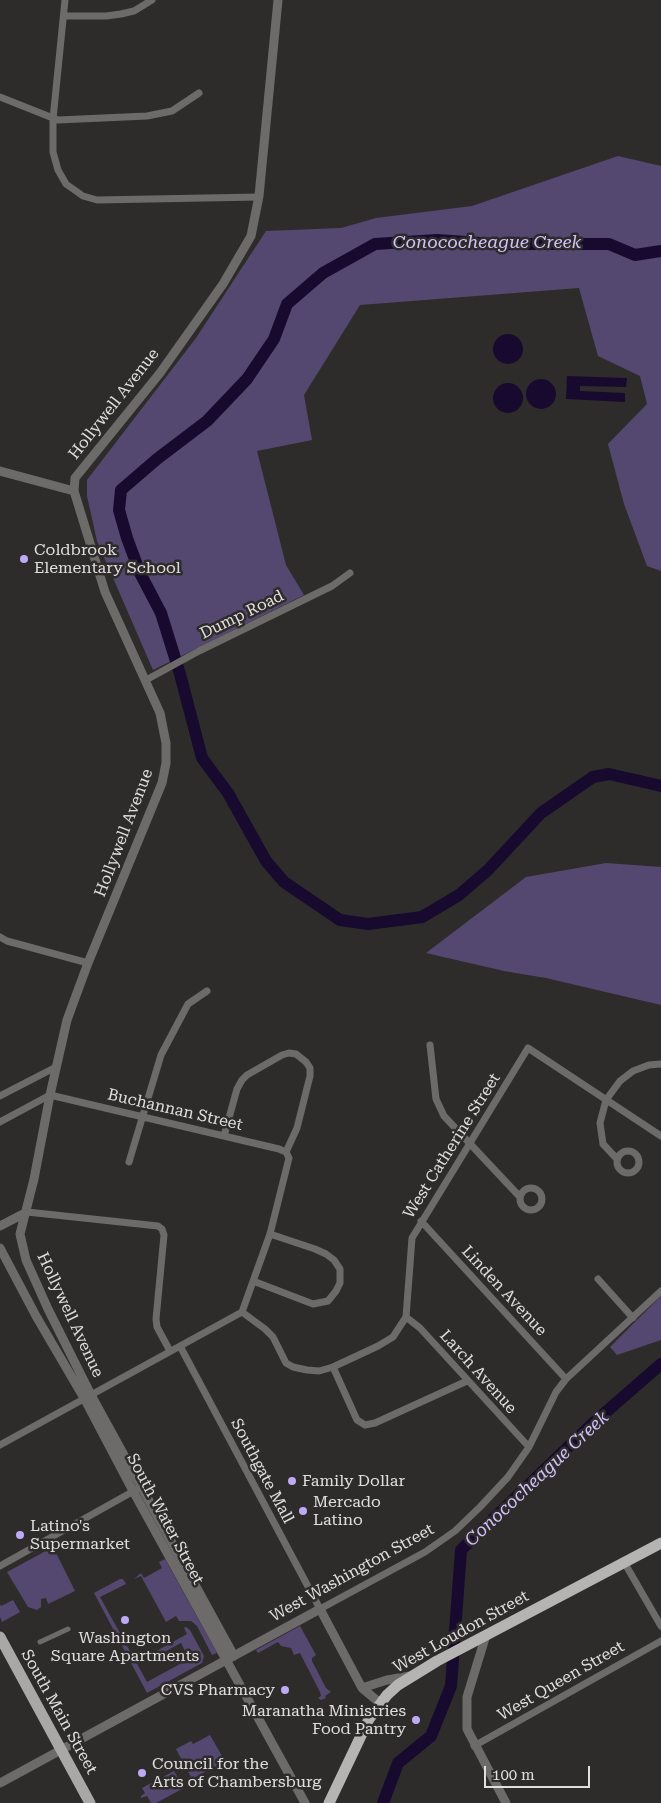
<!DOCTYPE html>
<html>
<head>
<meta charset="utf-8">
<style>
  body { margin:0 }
  #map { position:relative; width:661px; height:1803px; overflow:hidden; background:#2e2c2a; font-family:"Roboto Serif",serif }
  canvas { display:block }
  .scale { position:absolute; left:484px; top:1766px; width:106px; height:22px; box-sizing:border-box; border:2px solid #e1dfde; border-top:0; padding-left:6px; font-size:15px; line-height:18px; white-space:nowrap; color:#e1dfde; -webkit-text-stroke:4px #2e2c2a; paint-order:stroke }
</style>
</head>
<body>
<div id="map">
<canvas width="661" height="1803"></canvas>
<div class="scale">100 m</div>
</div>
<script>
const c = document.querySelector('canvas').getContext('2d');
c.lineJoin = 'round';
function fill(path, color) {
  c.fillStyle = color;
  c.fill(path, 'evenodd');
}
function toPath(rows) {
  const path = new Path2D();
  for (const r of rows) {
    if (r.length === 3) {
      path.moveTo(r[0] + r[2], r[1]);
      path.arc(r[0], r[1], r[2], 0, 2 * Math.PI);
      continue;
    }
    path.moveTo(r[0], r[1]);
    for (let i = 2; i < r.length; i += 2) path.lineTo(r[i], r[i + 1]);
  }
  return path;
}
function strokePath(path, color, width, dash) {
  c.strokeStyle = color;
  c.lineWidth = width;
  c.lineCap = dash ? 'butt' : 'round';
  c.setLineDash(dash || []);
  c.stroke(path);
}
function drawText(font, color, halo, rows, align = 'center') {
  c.font = font + ' "Roboto Serif",serif';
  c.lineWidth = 5;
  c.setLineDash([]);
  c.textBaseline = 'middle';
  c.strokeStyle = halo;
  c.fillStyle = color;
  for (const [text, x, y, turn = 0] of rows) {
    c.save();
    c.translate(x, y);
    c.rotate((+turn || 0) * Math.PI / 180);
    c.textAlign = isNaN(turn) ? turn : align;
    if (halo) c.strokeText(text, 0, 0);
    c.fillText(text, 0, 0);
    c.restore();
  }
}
const green = toPath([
  [618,156,661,166,661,571,647,566,624,504,608,444,647,404,640,376,598,356,579,288,360,305,304,395,312,440,257,451,286,565,304,595,153,670,97,541,87,496,87,480,196,338,266,231,341,228,376,218,472,206],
  [606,863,661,867,661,1005,546,978,504,971,426,953,526,877],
  [661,1296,661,1340,617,1355,610,1347],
  [53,1547,75,1591,48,1604,46,1598,41,1599,41,1607,37,1610,28,1607,7,1572],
  [165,1559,217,1653,212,1655,197,1626,191,1621,179,1621,176,1616,166,1622,141,1576,134,1579,141,1573,144,1578,162,1568,159,1562],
  [120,1579,123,1579,126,1584,100,1597,147,1682,189,1659,181,1643,157,1656,155,1652,187,1634,184,1628,186,1627,190,1630,204,1656,202,1663,147,1693,94,1593],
  [13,1600,20,1612,2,1622,0,1617,0,1604,1,1606],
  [300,1626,316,1655,312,1658,312,1661,326,1688,331,1692,325,1696,326,1698,321,1700,318,1698,321,1696,320,1692,300,1653,294,1655,291,1648,281,1646,278,1642,258,1653,256,1650],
  [210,1735,225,1761,192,1779,176,1749,191,1741,193,1744],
  [174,1771,184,1788,156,1803,151,1803,147,1796,141,1798,141,1796,145,1793,142,1788]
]);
const water = toPath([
  [508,349,15],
  [567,376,627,378,626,387,580,386,580,391,625,393,625,402,566,399],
  [541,394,15],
  [508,398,15]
]);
const river = toPath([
  [661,251,635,255,609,244,494,244,437,240,375,244,323,273,287,304,274,339,247,379,207,421,157,459,121,490,119,510,127,538,140,573,161,613,180,674,202,758,228,793,266,861,284,882,340,920,368,924,422,917,459,895,488,870,541,813,593,777,609,774,661,786],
  [383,1803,398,1763,431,1736,451,1686,461,1550,591,1425,661,1364]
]);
const pedestrian = toPath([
  [40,1642,68,1629]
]);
const minor = toPath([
  [65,0,53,119,53,152,58,170,66,184,83,196,97,200,259,197],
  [64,16,106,16,121,14,134,11,152,0],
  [0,97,58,120,147,116,172,111,199,93],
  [146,680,199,651,332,586,350,573],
  [0,937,7,941,88,963],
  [430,1045,436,1099,444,1116,520,1197],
  [0,1096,56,1067],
  [0,1122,50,1095,279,1149,286,1152,289,1158,270,1234,242,1312],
  [224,1136,237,1089,242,1080,247,1075,282,1055,289,1053,296,1054,306,1062,310,1068,310,1076,297,1128,286,1152],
  [628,1162,11],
  [617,1159,603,1144,600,1123,606,1100,620,1081,633,1071,649,1065,661,1064],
  [129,1162,161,1055,188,1004,207,991],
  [531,1199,11],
  [27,1212,158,1226,162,1229,164,1235,156,1319,157,1327,170,1351],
  [421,1221,566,1379],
  [598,1279,633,1318],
  [253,1281,313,1304,328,1301,336,1291,340,1283,340,1269,334,1260,326,1254,315,1249,270,1234],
  [242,1312,265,1329,273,1337,286,1363,293,1367,307,1370,319,1371,333,1367,378,1346,393,1337,406,1317,412,1238,528,1048,661,1136],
  [406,1317,420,1328,529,1447],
  [180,1346,320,1609,425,1552,455,1531,480,1507,508,1477,529,1447,556,1392,566,1379,661,1291],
  [333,1367,357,1420,365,1425,375,1423,467,1381],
  [0,1445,242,1312],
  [624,1562,661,1626],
  [0,1566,141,1487],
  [474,1746,661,1641]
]);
const tertiary = toPath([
  [0,471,74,491],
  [0,1226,27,1212],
  [0,1248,36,1316,84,1398,133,1491,305,1803],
  [486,1635,467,1697,467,1729,506,1803],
  [234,1656,91,1395,48,1309,26,1260,20,1234,34,1179,50,1095,67,1020,88,963,162,783,166,763,166,743,160,713,105,592,74,491,75,478,160,373,223,284,251,236,259,196,278,0],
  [362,1688,387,1680,410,1676],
  [0,1783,320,1609,362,1688,380,1703]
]);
const primary = toPath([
  [0,1637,90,1803]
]);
const trunk = toPath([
  [329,1803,369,1719,387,1695,398,1685,437,1661,661,1543]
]);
const markers = [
  [24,559,5,"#bea9f4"],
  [292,1481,5,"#bea9f4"],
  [303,1511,5,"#bea9f4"],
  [20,1535,5,"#bea9f4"],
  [125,1620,5,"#bea9f4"],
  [285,1690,5,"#bea9f4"],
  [416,1720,5,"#bea9f4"],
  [142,1773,5,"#bea9f4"]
];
const streetNames = [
  ["Hollywell Avenue",114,404,-52],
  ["Dump Road",242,615,-26],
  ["Hollywell Avenue",124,833,-69],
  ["Buchannan Street",175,1110,13],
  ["West Catherine Street",452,1146,-58],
  ["Linden Avenue",504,1291,47],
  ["Hollywell Avenue",70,1315,65],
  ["Larch Avenue",478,1372,48],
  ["Southgate Mall",262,1471,62],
  ["South Water Street",165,1519,62],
  ["West Washington Street",352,1573,-29],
  ["West Loudon Street",461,1632,-29],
  ["West Queen Street",561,1681,-30],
  ["South Main Street",59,1712,61]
];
const poiNames = [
  ["Coldbrook",34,550],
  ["Elementary School",34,568],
  ["Family Dollar",302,1481],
  ["Mercado",313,1502],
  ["Latino",313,1520],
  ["Latino's",30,1526],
  ["Supermarket",30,1544],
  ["Washington",125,1638,"center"],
  ["Square Apartments",125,1656,"center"],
  ["CVS Pharmacy",275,1690,"right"],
  ["Maranatha Ministries",406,1711,"right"],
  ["Food Pantry",406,1729,"right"],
  ["Council for the",152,1764],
  ["Arts of Chambersburg",152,1782]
];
const waterNames = [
  ["Conococheague Creek",487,243],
  ["Conococheague Creek",537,1479,-43]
];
fill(green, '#544871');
fill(water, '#180a2f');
strokePath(river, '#180a2f', 12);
strokePath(pedestrian, '#6c6b6a', 5);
strokePath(minor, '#6c6b6a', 7);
strokePath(tertiary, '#6c6b6a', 9);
strokePath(primary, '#aaa8a6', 11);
strokePath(trunk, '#b6b4b2', 11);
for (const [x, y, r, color] of markers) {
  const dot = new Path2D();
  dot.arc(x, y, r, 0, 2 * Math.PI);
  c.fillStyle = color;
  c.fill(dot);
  strokePath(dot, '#2e2c2a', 2);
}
drawText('16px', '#e1dfde', '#2e2c2a', streetNames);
drawText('16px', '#e1dfde', '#2e2c2a', poiNames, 'left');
drawText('italic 18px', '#d1c2fb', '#2e2c2a', waterNames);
</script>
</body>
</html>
